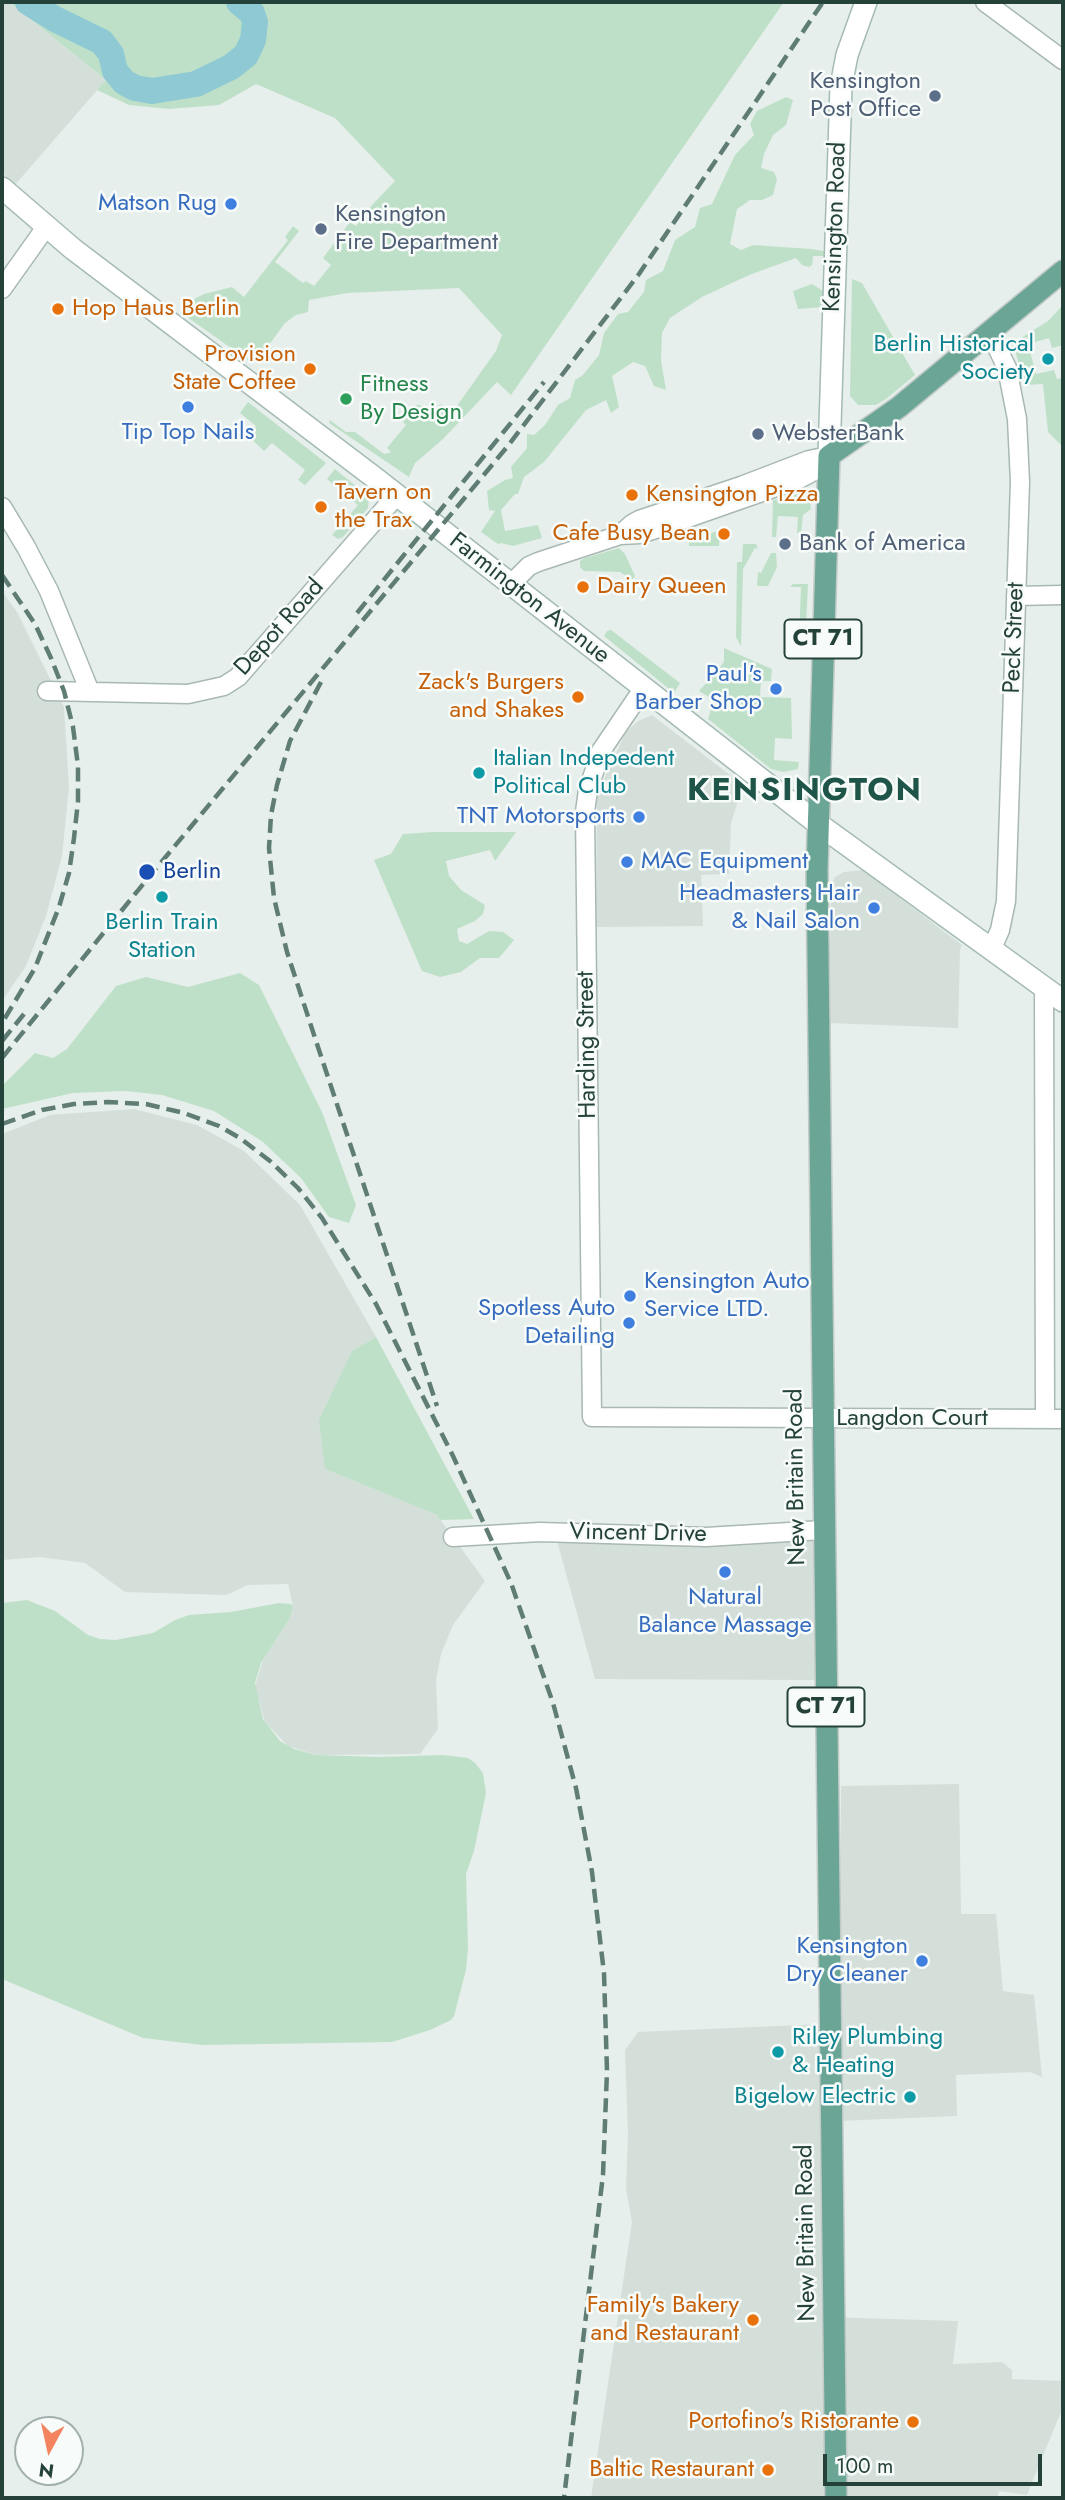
<!DOCTYPE html>
<html>
<head>
<meta charset="utf-8">
<style>
  body { margin:0 }
  #map { position:relative; width:1065px; height:2500px; overflow:hidden; background:#e6efeb; font-family:Jost,sans-serif }
  canvas { display:block }
  .frame { position:absolute; inset:0; border:4px solid #24423a; pointer-events:none }
  .north { position:absolute; left:14px; top:2416px; width:70px; height:70px; box-sizing:border-box; background:#f7fbf9; border:2px solid #a3b1ad; border-radius:50%; rotate:188deg; font-size:19px; font-weight:700; line-height:28px; text-align:center; color:#24423a }
  .north::after { content:''; display:block; margin:auto; width:24px; height:32px; background:#f4845f; clip-path:polygon(50% 0,100% 100%,50% 72%,0 100%) }
  .scale { position:absolute; left:823px; top:2454px; width:219px; height:32px; box-sizing:border-box; border:4px solid #24423a; border-top:0; padding-left:9px; font-size:21px; line-height:24px; white-space:nowrap; color:#24423a; -webkit-text-stroke:5px #f7fbf9; paint-order:stroke }
</style>
</head>
<body>
<div id="map">
<canvas width="1065" height="2500"></canvas>
<div class="frame"></div>
<div class="north">N</div>
<div class="scale">100 m</div>
</div>
<script>
const c = document.querySelector('canvas').getContext('2d');
c.lineJoin = 'round';
function fill(path, color) {
  c.fillStyle = color;
  c.fill(path, 'evenodd');
}
function toPath(rows) {
  const path = new Path2D();
  for (const r of rows) {
    path.moveTo(r[0], r[1]);
    for (let i = 2; i < r.length; i += 2) path.lineTo(r[i], r[i + 1]);
  }
  return path;
}
function strokePath(path, color, width, dash) {
  c.strokeStyle = color;
  c.lineWidth = width;
  c.lineCap = dash ? 'butt' : 'round';
  c.setLineDash(dash || []);
  c.stroke(path);
}
function drawText(font, color, halo, rows, align = 'center') {
  c.font = font + ' Jost,sans-serif';
  c.lineWidth = 5;
  c.setLineDash([]);
  c.textBaseline = 'middle';
  c.strokeStyle = halo;
  c.fillStyle = color;
  for (const [text, x, y, turn = 0] of rows) {
    c.save();
    c.translate(x, y);
    c.rotate((+turn || 0) * Math.PI / 180);
    c.textAlign = isNaN(turn) ? turn : align;
    if (halo) c.strokeText(text, 0, 0);
    c.fillText(text, 0, 0);
    c.restore();
  }
}
const built = toPath([
  [2,2,9,2,106,80,14,186,2,172],
  [2,591,17,612,64,707,69,787,62,856,46,916,26,966,2,1001],
  [652,715,743,785,731,823,729,874,701,875,703,926,596,927,597,794,626,732,638,721],
  [863,870,962,945,960,950,958,1028,829,1023,831,886,835,877,844,872],
  [134,1109,197,1125,244,1151,300,1205,376,1337,352,1351,325,1469,437,1515,485,1581,453,1625,441,1654,436,1680,438,1729,420,1754,316,1755,288,1746,265,1722,255,1686,263,1660,290,1618,293,1606,288,1584,248,1585,226,1595,125,1592,85,1563,40,1557,2,1560,2,1134,50,1115],
  [556,1537,815,1541,816,1680,595,1679],
  [959,1784,961,1914,996,1914,1003,1991,1034,1995,1042,2077,1030,2072,956,2075,957,2116,839,2121,841,1786],
  [824,2024,825,2317,958,2321,953,2364,1002,2362,1012,2370,1012,2379,1063,2381,1063,2407,1027,2495,999,2491,997,2498,591,2498,632,2222,626,2189,628,2135,625,2050,638,2032]
]);
const green = toPath([
  [9,2,784,2,511,395,497,382,443,439,415,463,409,477,329,423,330,420,346,432,355,432,384,454,389,453,391,452,387,448,406,425,403,422,415,405,420,405,433,414,440,404,454,410,496,351,502,335,459,288,347,293,309,300,308,312,296,315,285,323,263,353,256,359,248,360,187,317,186,313,192,300,204,294,232,287,244,297,288,240,285,237,293,226,299,231,275,262,303,283,306,281,314,286,331,265,323,258,350,222,356,226,373,204,395,181,335,118,256,84,219,105,169,109,129,105,97,90,106,80],
  [786,97,793,100,786,125,773,135,764,154,761,168,774,172,777,179,773,195,762,200,750,200,737,209,730,244,741,250,753,245,811,249,824,251,824,256,813,256,812,265,809,267,802,265,796,258,749,275,702,297,670,318,662,333,661,360,666,390,654,386,645,366,633,362,612,376,619,407,611,413,606,400,586,410,544,462,524,477,518,494,515,494,501,510,505,531,538,525,542,538,513,546,502,543,498,544,481,532,495,511,489,510,487,491,505,480,513,478,511,467,527,448,527,434,534,435,545,425,558,405,570,398,575,380,583,375,599,355,604,333,618,314,628,312,644,292,646,280,663,271,675,240,695,227,700,208,712,204,735,155,754,135,750,124,757,111],
  [852,279,862,283,915,375,886,399,876,405,858,405,850,396],
  [812,284,823,291,823,307,798,309,793,291],
  [1063,305,1063,345,1052,348,1049,338,1028,344,1036,374,1054,370,1057,379,1063,378,1063,447,1048,432,1043,384,1025,385,1013,343,1048,321],
  [248,402,326,463,305,485,298,480,305,470,272,443,264,451,248,436,256,426,240,413],
  [335,469,369,497,368,508,343,537,338,539,332,535,358,505,327,479],
  [802,493,809,494,811,509,803,515,801,533,797,533,798,517,778,516,776,537,772,537,773,500],
  [720,530,719,546,689,546,689,541],
  [743,544,756,544,758,549,755,548,743,569,741,646,736,637,737,562,742,562],
  [619,548,625,554,635,576,632,580,620,572,584,571,580,567,580,561,585,558],
  [771,553,776,553,777,567,768,586,757,586,758,572,761,573],
  [793,584,808,584,805,646,792,646,784,641,799,641,801,587,790,587],
  [611,630,680,683,674,693,604,636,607,631],
  [724,648,772,669,771,681,761,681,760,697,791,698,792,739,775,738,774,760,799,762,798,769,783,772,771,769,708,719,714,700,699,691,720,668,724,661],
  [433,832,516,832,495,861,490,850,446,861,449,876,461,890,485,905,483,914,475,921,457,929,459,941,467,944,489,931,503,932,514,940,499,958,480,958,461,972,440,977,422,971,374,860,391,854,403,834],
  [240,973,259,985,322,1112,356,1205,349,1223,329,1217,301,1178,263,1142,214,1111,162,1095,126,1091,73,1093,2,1109,2,1086,35,1053,53,1058,67,1049,116,986,146,977,188,987],
  [376,1337,474,1519,440,1520,437,1515,325,1469,319,1420,352,1351],
  [27,1600,55,1611,88,1635,100,1639,115,1640,153,1633,175,1620,189,1615,231,1612,279,1603,291,1604,293,1606,290,1618,261,1663,255,1683,263,1719,280,1741,294,1749,316,1755,379,1757,443,1755,468,1758,475,1763,483,1773,486,1793,474,1851,466,1874,468,1948,466,1970,454,2016,451,2020,430,2030,392,2042,202,2045,143,2038,2,1979,2,1603]
]);
const river = toPath([
  [28,2,55,19,102,42,111,54,115,71,124,82,135,88,152,91,196,84,231,67,246,55,253,40,255,22,252,13,239,2]
]);
const street = toPath([
  [985,2,1063,60],
  [2,289,46,227],
  [989,331,1007,368,1017,419,1020,482,1006,901,1000,930,992,948],
  [2,507,26,547,49,591,90,692],
  [620,535,632,524,639,520,741,486,809,460,829,456],
  [510,585,529,566,538,562,620,535,640,534,659,528,799,479,816,470,829,456],
  [1016,596,1063,595],
  [643,689,601,751,588,790,585,812,592,1417,1063,1419],
  [47,691,188,694,224,686,238,677,251,662,396,496],
  [1044,987,1045,1419],
  [453,1537,540,1532,706,1537,823,1530]
]);
const secondary = toPath([
  [2,188,73,249,375,478,817,823,1063,1001],
  [829,456,841,86,847,55,866,2]
]);
const primary = toPath([
  [836,2498,817,871,829,456,899,407,1063,271]
]);
const rail = toPath([
  [2,575,35,624,51,658,64,691,73,727,78,766,78,801,74,838,69,873,59,907,35,968,2,1023],
  [357,613,544,382],
  [321,682,290,741,277,785,271,815,269,848,274,898,287,952,316,1041,437,1406],
  [2,1041,24,1014],
  [2,1058,144,883,507,447,639,274,823,2],
  [2,1124,42,1110,74,1104,108,1102,146,1104,184,1113,219,1126,240,1138,270,1161,298,1188,322,1218,376,1304,453,1456,511,1583,553,1703,576,1788,592,1872,604,1973,607,2071,603,2175,564,2498]
]);
const markers = [
  [935,96,7,"#5c6f8a"],
  [231,204,7,"#3f7fe0"],
  [321,229,7,"#5c6f8a"],
  [58,309,7,"#e8710a"],
  [1048,359,7,"#0f9aa8"],
  [310,369,7,"#e8710a"],
  [346,399,7,"#2e9e5b"],
  [188,407,7,"#3f7fe0"],
  [758,434,7,"#5c6f8a"],
  [632,495,7,"#e8710a"],
  [321,507,7,"#e8710a"],
  [724,534,7,"#e8710a"],
  [785,544,7,"#5c6f8a"],
  [583,587,7,"#e8710a"],
  [776,689,7,"#3f7fe0"],
  [578,697,7,"#e8710a"],
  [479,773,7,"#0f9aa8"],
  [639,817,7,"#3f7fe0"],
  [627,862,7,"#3f7fe0"],
  [147,872,9,"#1a4fb4"],
  [162,897,7,"#0f9aa8"],
  [874,908,7,"#3f7fe0"],
  [630,1296,7,"#3f7fe0"],
  [629,1323,7,"#3f7fe0"],
  [725,1572,7,"#3f7fe0"],
  [922,1961,7,"#3f7fe0"],
  [778,2052,7,"#0f9aa8"],
  [910,2097,7,"#0f9aa8"],
  [753,2320,7,"#e8710a"],
  [913,2422,7,"#e8710a"],
  [768,2470,7,"#e8710a"]
];
const shields = [
  [823,639,77],
  [826,1707,77]
];
const shieldNames = [
  ["CT 71",823,639],
  ["CT 71",826,1707]
];
const serviceNames = [
  ["Kensington",921,82,"right"],
  ["Post Office",921,110,"right"],
  ["Kensington",335,215],
  ["Fire Department",335,243],
  ["WebsterBank",772,434],
  ["Bank of America",799,544]
];
const shopNames = [
  ["Matson Rug",217,204],
  ["Tip Top Nails",188,433,"center"],
  ["Paul's",762,675],
  ["Barber Shop",762,703],
  ["TNT Motorsports",625,817],
  ["MAC Equipment",641,862,"left"],
  ["Headmasters Hair",860,894],
  ["& Nail Salon",860,922],
  ["Kensington Auto",644,1282,"left"],
  ["Service LTD.",644,1310,"left"],
  ["Spotless Auto",615,1309],
  ["Detailing",615,1337],
  ["Natural",725,1598,"center"],
  ["Balance Massage",725,1626,"center"],
  ["Kensington",908,1947],
  ["Dry Cleaner",908,1975]
];
const streetNames = [
  ["Kensington Road",836,227,-88],
  ["Farmington Avenue",529,599,38],
  ["Depot Road",280,628,-48],
  ["Peck Street",1015,638,-88],
  ["Harding Street",588,1045,-91],
  ["Langdon Court",912,1419],
  ["New Britain Road",797,1477,-91],
  ["Vincent Drive",638,1534,1],
  ["New Britain Road",807,2233,-91]
];
const foodNames = [
  ["Hop Haus Berlin",72,309,"left"],
  ["Provision",296,355],
  ["State Coffee",296,383],
  ["Tavern on",335,493,"left"],
  ["the Trax",335,521,"left"],
  ["Kensington Pizza",646,495,"left"],
  ["Cafe Busy Bean",710,534],
  ["Dairy Queen",597,587,"left"],
  ["Zack's Burgers",564,683],
  ["and Shakes",564,711],
  ["Family's Bakery",739,2306],
  ["and Restaurant",739,2334],
  ["Portofino's Ristorante",899,2422],
  ["Baltic Restaurant",754,2470]
];
const cultureNames = [
  ["Berlin Historical",1034,345],
  ["Society",1034,373],
  ["Italian Indepedent",493,759,"left"],
  ["Political Club",493,787,"left"],
  ["Berlin Train",162,923,"center"],
  ["Station",162,951,"center"],
  ["Riley Plumbing",792,2038,"left"],
  ["& Heating",792,2066,"left"],
  ["Bigelow Electric",896,2097]
];
const leisureNames = [
  ["Fitness",360,385],
  ["By Design",360,413]
];
const transitNames = [
  ["Berlin",163,872]
];
const districtNames = [
  ["KENSINGTON",805,792]
];
fill(built, '#d4dfda');
fill(green, '#bfe0c8');
strokePath(river, '#8ec9d4', 26);
strokePath(street, '#a8b8b2', 21);
strokePath(secondary, '#a4bbb3', 24);
strokePath(primary, '#c2cac8', 24);
strokePath(street, '#fff', 18);
strokePath(secondary, '#fff', 21);
strokePath(primary, '#6aa596', 21);
strokePath(rail, '#5f7d75', 4.5, [14, 7]);
for (const [x, y, r, color] of markers) {
  const dot = new Path2D();
  dot.arc(x, y, r, 0, 2 * Math.PI);
  c.fillStyle = color;
  c.fill(dot);
  strokePath(dot, '#f7fbf9', 2.5);
}
for (const [x, y, w] of shields) {
  const box = new Path2D();
  box.roundRect(x - w / 2, y - 19.5, w, 39, 5);
  c.fillStyle = '#f7fbf9';
  c.fill(box);
  strokePath(box, '#24423a', 2);
}
drawText('bold 23px', '#24423a', null, shieldNames);
drawText('24px', '#4e5e75', '#f7fbf9', serviceNames, 'left');
drawText('24px', '#366cbe', '#f7fbf9', shopNames, 'right');
drawText('24px', '#24423a', '#f7fbf9', streetNames);
drawText('24px', '#c56008', '#f7fbf9', foodNames, 'right');
drawText('24px', '#0d838f', '#f7fbf9', cultureNames, 'right');
drawText('24px', '#27864d', '#f7fbf9', leisureNames, 'left');
drawText('24px', '#164399', '#f7fbf9', transitNames, 'left');
c.letterSpacing = '2px';
drawText('bold 32px', '#1f5548', '#f7fbf9', districtNames);
c.letterSpacing = '0px';
</script>
</body>
</html>
